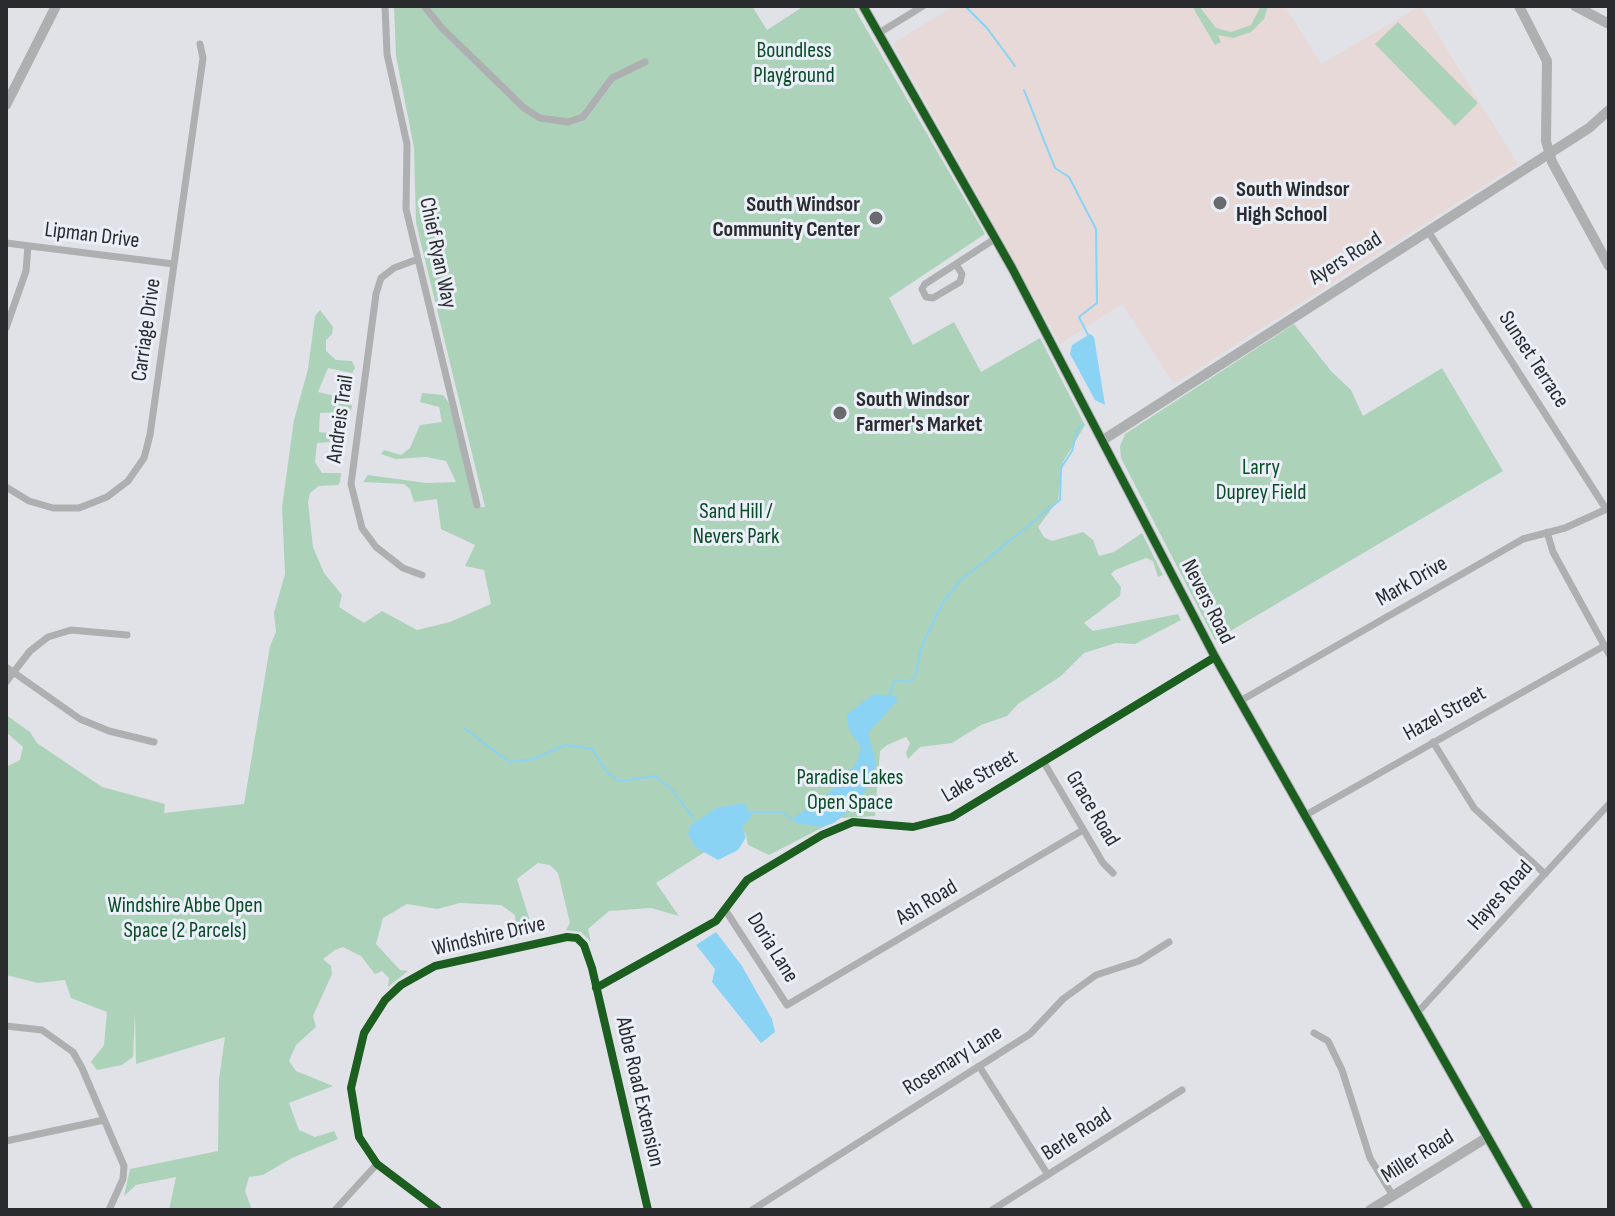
<!DOCTYPE html>
<html>
<head>
<meta charset="utf-8">
<style>
  body { margin:0 }
  #map { position:relative; width:1615px; height:1216px; overflow:hidden; background:#e1e2e7; font-family:"Sofia Sans Condensed",sans-serif }
  canvas { display:block }
  .frame { position:absolute; inset:0; border:8px solid #292b2e; pointer-events:none }
</style>
</head>
<body>
<div id="map">
<canvas width="1615" height="1216"></canvas>
<div class="frame"></div>
</div>
<script>
const c = document.querySelector('canvas').getContext('2d');
c.lineJoin = 'round';
function fill(path, color) {
  c.fillStyle = color;
  c.fill(path, 'evenodd');
}
function poly(rows) {
  const path = new Path2D();
  for (const r of rows) {
    path.moveTo(r[0], r[1]);
    for (let i = 2; i < r.length; i += 2) path.lineTo(r[i], r[i + 1]);
  }
  return path;
}
function trace(path, color, width, dash) {
  c.strokeStyle = color;
  c.lineWidth = width;
  c.lineCap = dash ? 'butt' : 'round';
  c.setLineDash(dash || []);
  c.stroke(path);
}
function drawText(font, color, halo, rows, align = 'center') {
  c.font = font + ' "Sofia Sans Condensed",sans-serif';
  c.lineWidth = 6;
  c.setLineDash([]);
  c.textBaseline = 'middle';
  c.strokeStyle = halo;
  c.fillStyle = color;
  for (const [text, x, y, turn = 0] of rows) {
    c.save();
    c.translate(x, y);
    c.rotate((+turn || 0) * Math.PI / 180);
    c.textAlign = isNaN(turn) ? turn : align;
    if (halo) c.strokeText(text, 0, 0);
    c.fillText(text, 0, 0);
    c.restore();
  }
}
fill(poly([
  [954,6,1285,6,1321,64,1420,6,1518,164,1174,384,1122,304,1060,344,893,43]
]), '#e6d9d8');
fill(poly([
  [394,6,752,6,767,30,804,6,853,6,985,234,889,298,913,345,954,322,981,372,1040,338,1085,425,1063,462,1058,500,1038,527,1044,537,1052,541,1083,532,1093,540,1099,556,1114,552,1142,533,1163,575,1158,577,1153,561,1146,558,1115,570,1111,574,1121,587,1120,596,1084,623,1093,631,1178,614,1181,620,1135,644,1116,643,1084,653,1061,676,1018,704,1007,716,981,725,952,743,920,747,908,759,906,753,910,743,906,737,887,745,880,751,875,816,841,818,769,855,748,845,746,834,741,829,656,883,679,916,651,908,609,911,588,929,591,942,581,932,566,930,570,923,558,873,550,865,538,863,517,879,533,931,530,936,516,939,515,915,501,905,460,903,437,909,407,904,383,918,376,944,400,970,408,971,388,987,389,978,382,971,375,974,361,956,343,947,335,950,323,959,331,966,332,974,313,1016,316,1027,296,1045,289,1061,296,1071,333,1086,289,1103,299,1130,315,1137,334,1131,338,1139,292,1158,263,1175,249,1177,245,1191,252,1210,169,1210,176,1177,136,1185,124,1196,130,1169,218,1151,219,1079,225,1037,136,1064,135,1013,133,1057,122,1065,97,1070,91,1062,104,1045,107,1012,71,998,65,980,38,983,6,975,6,767,20,760,23,747,6,732,6,715,30,732,37,743,102,787,165,804,164,813,244,804,270,646,276,632,274,613,285,574,282,507,294,420,308,369,315,316,320,310,333,327,332,334,326,340,326,351,336,360,352,361,355,368,352,373,328,368,318,392,349,399,352,407,348,419,341,419,339,412,320,413,319,432,338,434,343,441,317,443,315,462,322,473,341,473,340,482,338,485,319,486,310,493,308,502,313,547,324,573,342,595,339,607,364,623,382,611,417,630,450,622,491,604,484,570,465,566,475,545,441,529,437,499,414,502,410,489,404,484,363,482,368,475,426,483,456,482,446,461,426,457,395,459,381,454,384,450,401,455,410,448,420,425,442,422,439,407,420,402,422,393,443,395,449,403,469,481,479,507,485,507,416,223,414,148,396,56],
  [1192,6,1199,6,1216,28,1231,32,1251,25,1261,6,1268,6,1264,19,1251,32,1233,38,1218,35,1221,42,1215,45],
  [1398,22,1478,103,1455,126,1375,44],
  [1294,324,1331,371,1351,390,1363,416,1442,368,1503,471,1215,640,1121,458,1120,446,1125,434]
]), '#add2ba');
fill(poly([
  [1090,334,1094,337,1105,405,1095,400,1070,354,1072,345],
  [874,694,896,696,898,700,868,733,876,763,869,785,857,803,834,823,822,827,796,823,794,818,835,788,856,764,861,747,849,730,847,714],
  [744,803,752,816,742,827,746,837,738,850,718,860,695,847,688,834,691,825,716,808],
  [716,932,742,966,772,1019,775,1032,761,1043,712,982,715,969,696,945]
]), '#8ad3f4');
trace(poly([
  [965,6,987,28,1015,66],
  [1024,90,1055,168,1069,177,1096,229,1097,303,1079,317,1088,335],
  [889,695,895,680,908,682,915,677,922,645,943,602,960,581,1060,500,1061,468,1072,451,1077,430,1083,424],
  [464,728,509,762,534,759,565,745,592,749,607,772,619,781,655,776,671,789,695,820],
  [750,812,781,812,794,820]
]), '#8ad3f4', 2);
trace(poly([
  [385,6,387,54,407,144,406,209,477,505],
  [424,6,442,28,524,108,540,118,568,122,583,117,612,78,645,62],
  [879,33,923,6],
  [1428,231,1606,509],
  [6,243,174,264],
  [418,259,394,268,381,278,376,294,351,484,362,528,376,547,403,568,422,575],
  [956,264,962,274,960,282,933,298,926,297,922,289,925,284,956,264,990,242,996,238],
  [6,328,26,271,28,246],
  [6,487,29,501,53,508,79,508,107,497,128,481,144,458,150,435,203,58,200,44],
  [1547,532,1553,552,1609,654],
  [6,667,80,719,109,731,154,742],
  [6,682,30,651,48,637,71,630,127,635],
  [1240,701,1523,539,1565,528,1609,508],
  [1433,742,1474,808,1545,874],
  [1043,761,1103,863,1113,873],
  [1304,816,1604,646],
  [726,911,787,1005,1083,830],
  [596,988,716,921,747,880,822,835,853,822,913,827,952,817,1215,657],
  [1418,1012,1609,804],
  [6,1026,42,1030,73,1052,82,1068,124,1166,123,1179,109,1210],
  [1314,1033,1328,1041,1342,1070,1370,1158,1393,1196],
  [979,1066,1048,1175],
  [6,1141,104,1120],
  [335,1210,377,1164],
  [438,1210,377,1164,359,1137,351,1088,364,1033,385,1000,401,985,435,966,567,937,577,938,584,945,592,968,648,1210],
  [752,1210,1030,1034,1063,999,1096,975,1139,961,1169,942],
  [992,1210,1182,1090]
]), '#aeafb1', 7);
trace(poly([
  [863,6,1012,268,1215,657,1529,1210],
  [1519,6,1547,61,1546,141,1552,162,1609,266],
  [1575,6,1609,24],
  [6,105,56,6],
  [1103,440,1589,128,1609,110],
  [1370,1210,1486,1138]
]), '#aeafb1', 10);
trace(poly([
  [863,6,1012,268,1215,657,1529,1210],
  [596,988,716,921,747,880,822,835,853,822,913,827,952,817,1215,657],
  [438,1210,377,1164,359,1137,351,1088,364,1033,385,1000,401,985,435,966,567,937,577,938,584,945,592,968,648,1210]
]), '#1b5e20', 8);
for (const [x, y, r, color] of [
  [1220,203,8,"#696b6f"],
  [876,218,8,"#696b6f"],
  [840,413,8,"#696b6f"]
]) {
  const dot = new Path2D();
  dot.arc(x, y, r, 0, 2 * Math.PI);
  c.fillStyle = color;
  c.fill(dot);
  trace(dot, '#ebeff7', 3);
}
drawText('22px', '#0a4b27', '#ebeff7', [
  ["Boundless",794,51],
  ["Playground",794,76],
  ["Larry",1261,468],
  ["Duprey Field",1261,493],
  ["Sand Hill /",736,512],
  ["Nevers Park",736,537],
  ["Paradise Lakes",850,778],
  ["Open Space",850,803],
  ["Windshire Abbe Open",185,906],
  ["Space (2 Parcels)",185,931]
]);
drawText('bold 22px', '#292b2e', '#ebeff7', [
  ["South Windsor",1236,190],
  ["High School",1236,215],
  ["South Windsor",860,205,"right"],
  ["Community Center",860,230,"right"],
  ["South Windsor",856,400],
  ["Farmer's Market",856,425]
], 'left');
drawText('22px', '#292b2e', '#ebeff7', [
  ["Lipman Drive",92,236,7],
  ["Chief Ryan Way",437,253,78],
  ["Ayers Road",1346,259,-32],
  ["Carriage Drive",147,330,-82],
  ["Sunset Terrace",1533,360,57],
  ["Andreis Trail",341,419,-82],
  ["Mark Drive",1412,582,-30],
  ["Nevers Road",1207,602,63],
  ["Hazel Street",1445,714,-29],
  ["Lake Street",980,777,-30],
  ["Grace Road",1092,809,59],
  ["Hayes Road",1501,896,-48],
  ["Ash Road",927,903,-31],
  ["Windshire Drive",489,937,-13],
  ["Doria Lane",772,948,58],
  ["Rosemary Lane",953,1061,-32],
  ["Abbe Road Extension",639,1092,77],
  ["Berle Road",1077,1135,-33],
  ["Miller Road",1418,1157,-32]
]);
</script>
</body>
</html>
